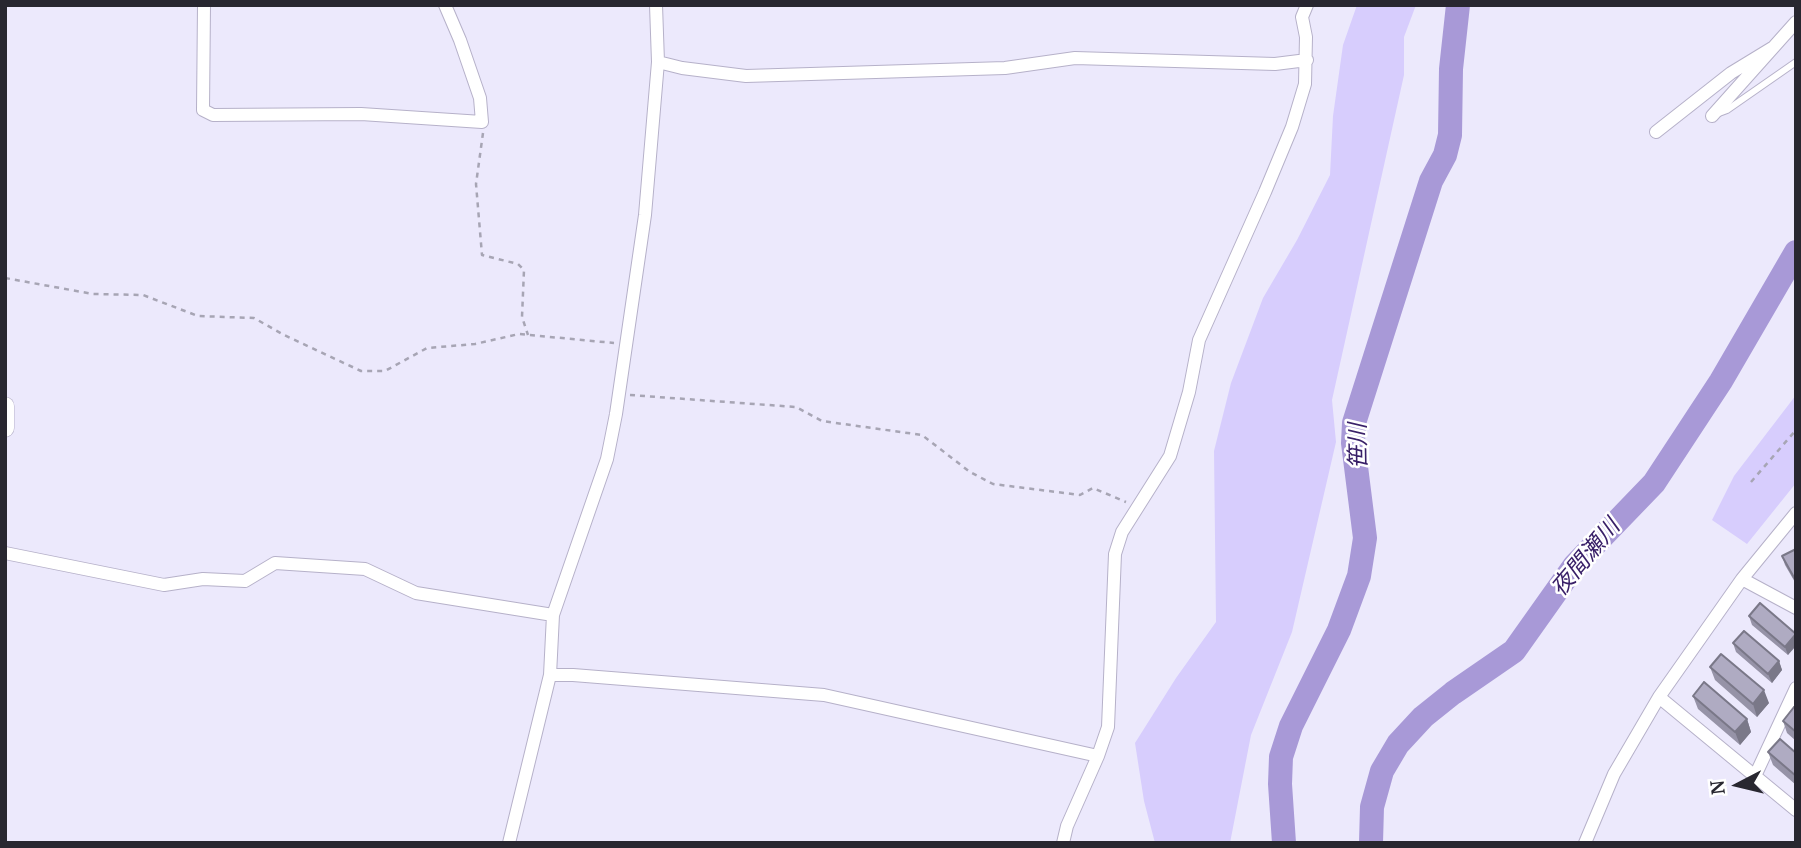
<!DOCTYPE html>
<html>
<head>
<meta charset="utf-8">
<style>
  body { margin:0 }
  #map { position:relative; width:1801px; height:848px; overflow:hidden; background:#ece9fc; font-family:"PT Serif",serif }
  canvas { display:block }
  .frame { position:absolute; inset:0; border:7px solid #282730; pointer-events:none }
  .north { position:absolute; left:1703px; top:750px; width:70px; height:70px; -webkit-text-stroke:5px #fff; paint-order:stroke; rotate:263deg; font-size:19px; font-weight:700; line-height:28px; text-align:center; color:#282730 }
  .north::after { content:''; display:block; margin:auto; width:24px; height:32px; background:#282730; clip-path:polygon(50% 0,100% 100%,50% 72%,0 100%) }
</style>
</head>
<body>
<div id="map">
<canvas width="1801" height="848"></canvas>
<div class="frame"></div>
<div class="north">N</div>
</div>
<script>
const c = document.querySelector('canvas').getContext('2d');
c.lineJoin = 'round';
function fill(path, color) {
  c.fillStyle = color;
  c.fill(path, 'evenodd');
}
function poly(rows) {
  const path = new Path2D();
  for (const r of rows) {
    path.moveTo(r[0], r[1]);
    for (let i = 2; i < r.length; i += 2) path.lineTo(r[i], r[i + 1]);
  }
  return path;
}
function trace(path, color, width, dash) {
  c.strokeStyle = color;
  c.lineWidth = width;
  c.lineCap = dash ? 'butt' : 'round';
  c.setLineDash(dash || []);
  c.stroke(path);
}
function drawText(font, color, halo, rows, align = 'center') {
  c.font = font + ' "PT Serif","Noto Sans JP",serif';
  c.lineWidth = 5;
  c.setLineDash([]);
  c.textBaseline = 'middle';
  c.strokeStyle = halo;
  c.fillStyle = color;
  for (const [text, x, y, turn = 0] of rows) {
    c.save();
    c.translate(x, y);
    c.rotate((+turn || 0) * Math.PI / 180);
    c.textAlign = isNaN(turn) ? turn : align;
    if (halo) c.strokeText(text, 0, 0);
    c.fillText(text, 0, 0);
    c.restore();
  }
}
fill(poly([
  [1357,5,1416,5,1404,37,1404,75,1332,400,1336,442,1292,632,1251,735,1230,843,1155,843,1144,801,1135,743,1176,678,1216,622,1214,451,1231,383,1263,298,1297,240,1330,175,1333,116,1343,45],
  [1796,395,1796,483,1747,544,1712,520,1734,476]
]), '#d7cdfd');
trace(poly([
  [1284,843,1280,784,1281,757,1291,726,1339,630,1359,576,1365,538,1353,443,1354,423,1431,181,1445,155,1450,135,1451,69,1458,5],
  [1371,843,1372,807,1382,771,1398,744,1423,717,1453,693,1514,651,1575,565,1654,483,1721,381,1796,252]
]), '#a899d7', 24);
const service = poly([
  [1719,113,1727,110,1796,62]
]);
const minor = poly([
  [204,5,203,110,213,115,361,114,482,122,480,98,460,40,445,5],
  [658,62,682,68,746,76,1005,68,1075,58,1275,64,1307,60],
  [1712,116,1796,22],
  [1656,132,1731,73,1772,48],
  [5,553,164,585,203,579,245,581,275,563,365,569,416,593,553,615],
  [1742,579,1796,608],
  [550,675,573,675,824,695,1098,756],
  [1659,697,1796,810],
  [1755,776,1796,688],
  [509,843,550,675,553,615,607,459,616,414,645,215,658,62,656,5],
  [1063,843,1067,826,1098,756,1108,727,1115,554,1122,532,1170,456,1189,392,1199,340,1265,192,1292,127,1305,84,1306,37,1302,17,1307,5],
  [1585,843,1614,774,1659,697,1742,579,1796,513]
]);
const secondary = poly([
  [5,406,5,428]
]);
trace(service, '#b6b1c9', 8);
trace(minor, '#b6b1c9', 14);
trace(secondary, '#b6b1c9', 19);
trace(poly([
  [483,133,476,184,482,255,518,264,524,270,522,317,528,335],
  [5,278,93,294,143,295,198,316,254,318,284,335,361,371,385,371,427,348,475,344,519,334,614,343],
  [630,395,796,407,822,421,922,435,970,472,993,484,1080,495,1093,488,1126,502],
  [1751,482,1796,430]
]), '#a7a5b4', 2.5, [5, 5]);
trace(service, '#fff', 6);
trace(minor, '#fff', 12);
trace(secondary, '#fff', 18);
fill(poly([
  [1796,549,1796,584,1785,565,1782,556],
  [1749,616,1796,634,1788,655,1752,625],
  [1733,643,1779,661,1782,670,1772,683,1736,652],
  [1710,667,1769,703,1757,717,1715,680],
  [1693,696,1747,719,1751,732,1740,745,1698,709],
  [1796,709,1796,741,1787,733,1783,721],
  [1768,752,1796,753,1796,785,1773,765]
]), '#9693a7');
fill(poly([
  [1796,634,1796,646,1788,655,1785,647],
  [1779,661,1782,670,1772,683,1768,674],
  [1764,690,1769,703,1757,717,1753,704],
  [1747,719,1751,732,1740,745,1735,732]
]), '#7a7888');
const building = poly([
  [1796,549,1796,581,1782,556,1796,549],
  [1760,603,1796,634,1785,647,1749,616,1760,603],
  [1744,631,1779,661,1768,674,1733,643,1744,631],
  [1721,654,1764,690,1753,704,1710,667,1721,654],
  [1704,682,1747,719,1735,732,1693,696,1704,682],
  [1794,707,1796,709,1796,732,1783,721,1794,707],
  [1780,739,1796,753,1796,776,1768,752,1780,739]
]);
fill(building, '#afabc2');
trace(building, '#7a7888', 2);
drawText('italic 23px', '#392068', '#fff', [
  ["笹川",1359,446,-91],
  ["夜間瀬川",1586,558,-50]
]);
</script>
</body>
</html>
